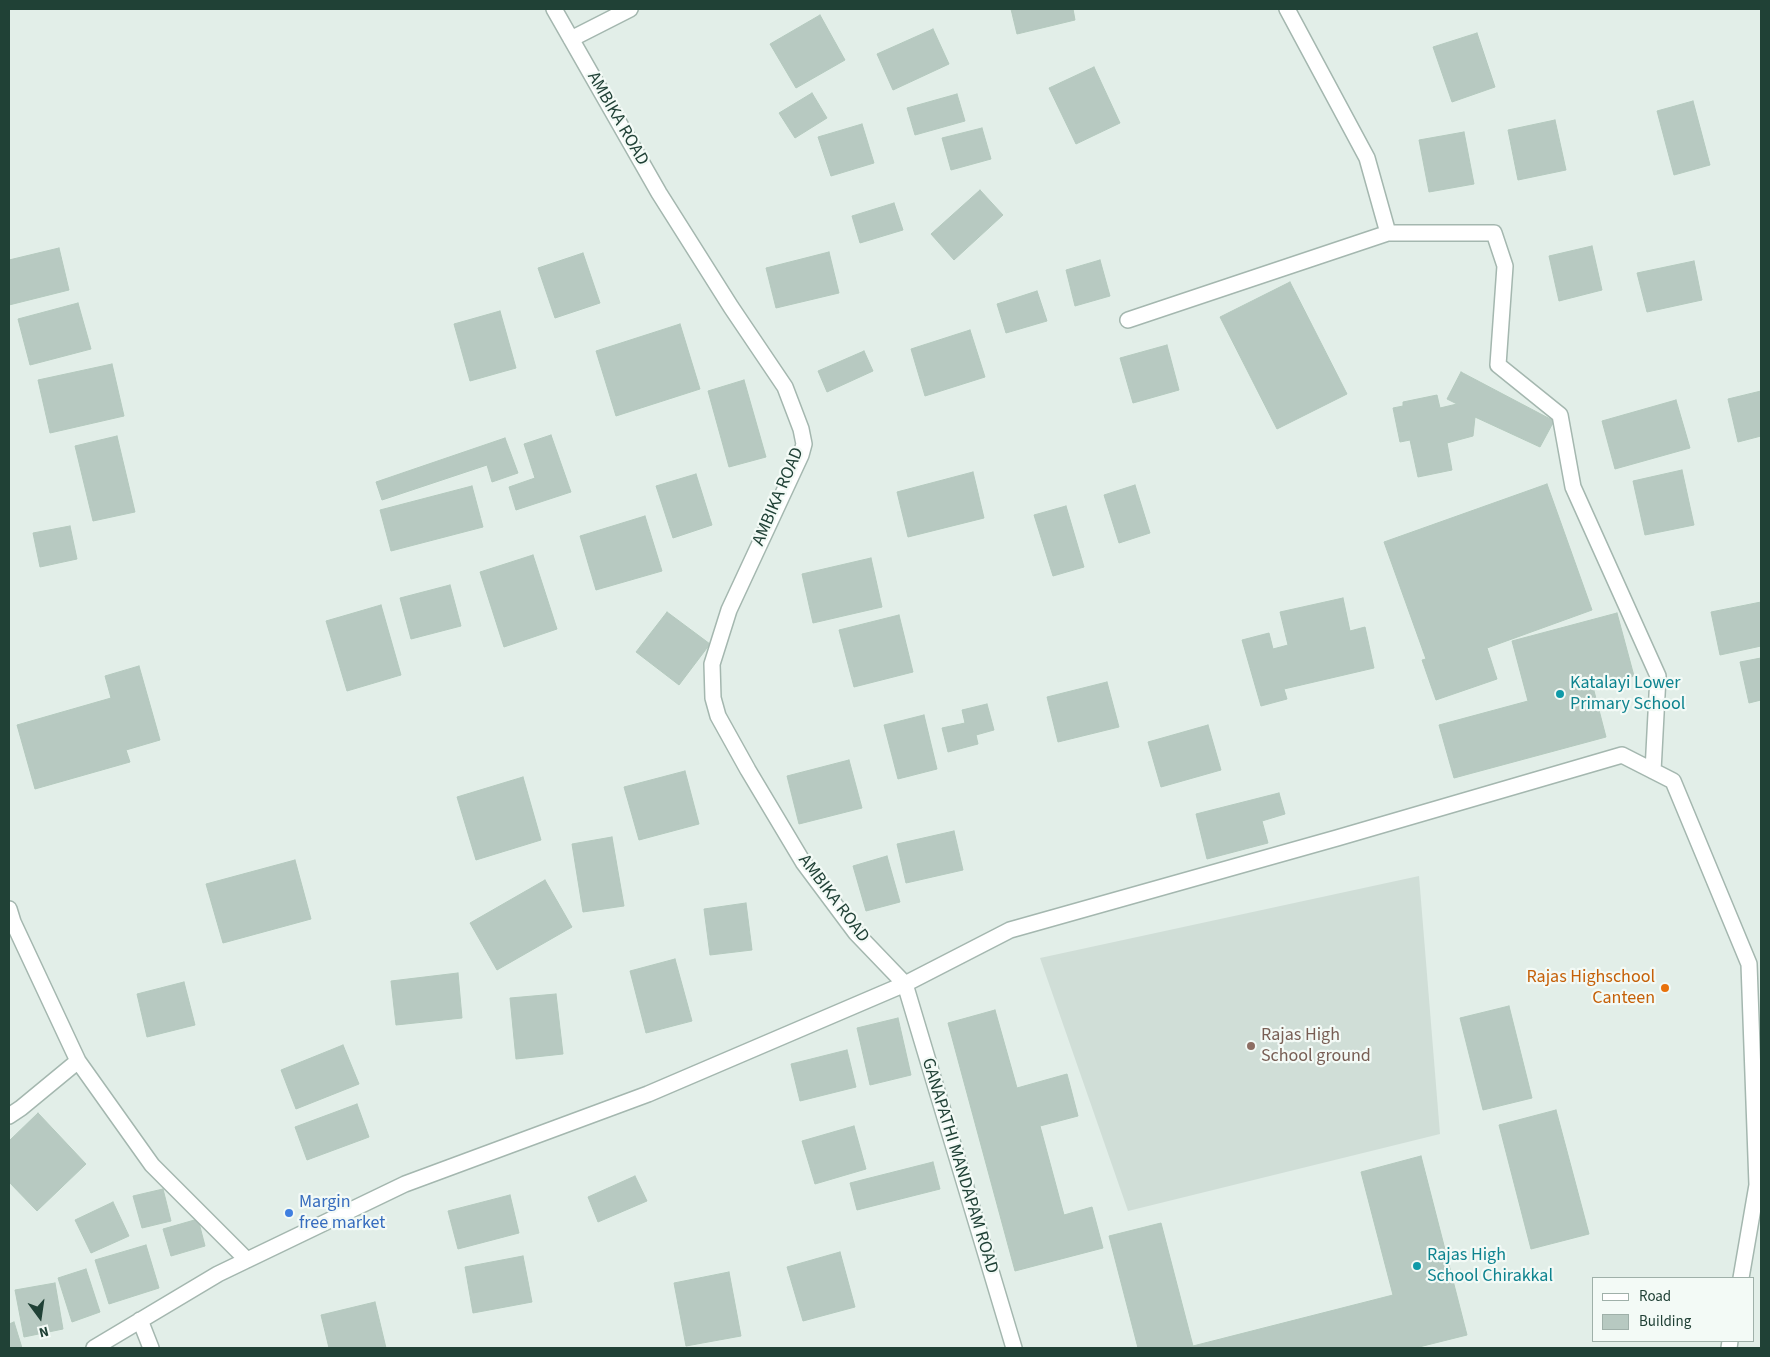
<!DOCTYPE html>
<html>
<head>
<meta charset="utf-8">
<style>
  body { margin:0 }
  #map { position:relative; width:1770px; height:1357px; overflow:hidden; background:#e2eee8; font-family:"Source Sans 3",sans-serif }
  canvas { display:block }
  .frame { position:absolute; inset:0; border:10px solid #204136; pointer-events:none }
  .legend { position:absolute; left:1592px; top:1277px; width:162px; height:65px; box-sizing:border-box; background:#f3faf6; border:1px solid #9fb0a9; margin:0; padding:6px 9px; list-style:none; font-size:15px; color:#204136 }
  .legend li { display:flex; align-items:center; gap:10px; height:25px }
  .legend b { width:25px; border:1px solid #9fb0a9 }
  .north { position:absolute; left:15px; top:1292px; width:50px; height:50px; -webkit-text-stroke:4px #f3faf6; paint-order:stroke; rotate:166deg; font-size:14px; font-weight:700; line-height:20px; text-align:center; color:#204136 }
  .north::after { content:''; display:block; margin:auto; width:18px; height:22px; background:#204136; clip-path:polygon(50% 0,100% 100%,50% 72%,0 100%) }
</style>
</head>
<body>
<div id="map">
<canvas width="1770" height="1357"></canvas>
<div class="frame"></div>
<ul class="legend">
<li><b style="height:6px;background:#fff"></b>Road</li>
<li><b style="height:14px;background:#b7c9c1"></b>Building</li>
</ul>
<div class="north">N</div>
</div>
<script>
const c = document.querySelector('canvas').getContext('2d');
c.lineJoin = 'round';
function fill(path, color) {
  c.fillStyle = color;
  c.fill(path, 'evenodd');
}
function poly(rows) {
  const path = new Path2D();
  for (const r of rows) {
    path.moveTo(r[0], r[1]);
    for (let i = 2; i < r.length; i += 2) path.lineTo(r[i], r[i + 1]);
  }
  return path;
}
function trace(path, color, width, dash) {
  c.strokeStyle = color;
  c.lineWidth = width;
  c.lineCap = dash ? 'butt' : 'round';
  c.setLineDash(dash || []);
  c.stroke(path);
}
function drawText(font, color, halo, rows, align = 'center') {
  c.font = font + ' "Source Sans 3",sans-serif';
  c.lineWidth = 4.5;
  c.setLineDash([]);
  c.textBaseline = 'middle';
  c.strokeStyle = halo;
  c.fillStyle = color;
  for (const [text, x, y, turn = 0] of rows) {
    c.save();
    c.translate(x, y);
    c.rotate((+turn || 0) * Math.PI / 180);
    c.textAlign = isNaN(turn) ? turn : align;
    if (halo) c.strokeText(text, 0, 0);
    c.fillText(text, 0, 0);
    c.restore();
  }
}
fill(poly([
  [1419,876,1440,1134,1128,1211,1040,958]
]), '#d0ded7');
const building = poly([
  [1011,9,1073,9,1075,20,1017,34,1011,9],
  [820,15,845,60,796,88,770,44,820,15],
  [933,29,949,64,893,90,877,54,933,29],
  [1477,33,1495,87,1452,102,1433,47,1477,33],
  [1094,67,1120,123,1076,144,1049,88,1094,67],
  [812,93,827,118,795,138,779,113,812,93],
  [957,94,965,121,915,135,907,108,957,94],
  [1693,101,1710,165,1674,175,1657,111,1693,101],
  [1555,120,1566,170,1518,180,1508,130,1555,120],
  [862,124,874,163,831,176,818,137,862,124],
  [982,128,991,159,951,170,942,138,982,128],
  [1464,132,1474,184,1429,192,1419,140,1464,132],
  [980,190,1003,215,954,260,931,234,980,190],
  [894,203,903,230,860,243,852,216,894,203],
  [1592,246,1602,290,1559,301,1549,256,1592,246],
  [59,248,69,290,9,305,9,260,59,248],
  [829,252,839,293,776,308,766,268,829,252],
  [583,253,600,303,555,318,538,268,583,253],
  [1100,260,1110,296,1075,306,1066,270,1100,260],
  [1694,261,1702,300,1647,312,1637,273,1694,261],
  [1290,282,1347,394,1277,429,1220,317,1290,282],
  [1037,291,1047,321,1006,333,997,304,1037,291],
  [78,303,91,349,30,365,18,319,78,303],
  [500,311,516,368,470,381,454,324,500,311],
  [680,324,700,389,616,416,596,351,680,324],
  [970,330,985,377,925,396,911,349,970,330],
  [1167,345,1179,390,1133,403,1120,358,1167,345],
  [864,351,873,371,827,392,818,371,864,351],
  [112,364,124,416,50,433,38,380,112,364],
  [1461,372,1554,421,1540,447,1475,417,1473,436,1447,443,1452,470,1418,477,1410,440,1400,442,1393,408,1403,406,1403,402,1437,395,1440,408,1457,404,1447,399,1461,372],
  [744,380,766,457,729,467,708,391,744,380],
  [1761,391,1761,436,1738,442,1728,399,1761,391],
  [1676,400,1690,448,1615,469,1602,421,1676,400],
  [551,435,571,492,516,510,509,487,535,478,524,444,551,435],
  [117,436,135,512,93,521,75,446,117,436],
  [505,438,518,473,492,482,487,465,382,500,376,482,505,438],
  [1682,470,1694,525,1645,535,1633,481,1682,470],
  [973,472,984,518,908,537,897,492,973,472],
  [696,474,712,525,673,538,656,486,696,474],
  [1547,484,1592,610,1487,648,1497,679,1436,700,1422,660,1426,659,1384,542,1547,484],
  [1135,485,1150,533,1119,543,1104,495,1135,485],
  [472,486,483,527,391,551,380,510,472,486],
  [1066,506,1084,567,1053,576,1034,515,1066,506],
  [645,516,662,571,596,590,580,536,645,516],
  [70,526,77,559,40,567,33,533,70,526],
  [533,555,557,629,504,647,480,572,533,555],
  [871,558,882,607,813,623,802,574,871,558],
  [450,585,461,626,411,639,400,598,450,585],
  [1343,598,1350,631,1365,627,1374,668,1284,689,1287,699,1261,706,1242,640,1269,633,1273,649,1288,645,1280,612,1343,598],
  [1761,602,1761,646,1720,655,1711,612,1761,602],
  [381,605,401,675,347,691,326,621,381,605],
  [667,612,710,644,679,685,636,652,667,612],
  [1617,613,1634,676,1593,687,1606,737,1454,778,1439,725,1528,701,1512,641,1617,613],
  [899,615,913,672,854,687,839,630,899,615],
  [1761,658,1761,700,1749,703,1740,662,1761,658],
  [139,666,160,740,126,750,130,762,35,789,17,725,111,698,105,676,139,666],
  [1107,682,1119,727,1058,742,1047,697,1107,682],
  [987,704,994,730,976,735,978,744,948,752,942,728,965,723,962,710,987,704],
  [924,715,937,769,898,779,884,725,924,715],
  [1208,725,1221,770,1161,787,1148,742,1208,725],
  [849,760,862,808,799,824,787,776,849,760],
  [685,771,699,824,639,840,624,787,685,771],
  [523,777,541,840,476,860,457,797,523,777],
  [1279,793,1285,814,1262,821,1268,843,1207,859,1196,814,1279,793],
  [954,831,963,870,906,883,897,844,954,831],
  [612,837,624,906,583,912,572,844,612,837],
  [887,856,900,902,866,911,853,866,887,856],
  [295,860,311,919,223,943,206,884,295,860],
  [545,880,572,927,497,970,470,923,545,880],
  [746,903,752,950,710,955,704,909,746,903],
  [675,959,692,1021,646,1033,630,971,675,959],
  [458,973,462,1018,396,1025,391,981,458,973],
  [184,982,195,1025,147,1037,137,994,184,982],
  [556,994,563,1054,516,1059,510,998,556,994],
  [1509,1006,1532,1098,1483,1110,1460,1018,1509,1006],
  [995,1010,1017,1088,1067,1074,1078,1116,1040,1126,1064,1215,1092,1207,1103,1248,1015,1271,948,1023,995,1010],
  [898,1018,911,1075,870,1085,857,1028,898,1018],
  [343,1045,359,1084,296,1109,281,1070,343,1045],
  [847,1050,856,1087,800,1101,791,1064,847,1050],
  [357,1104,369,1137,307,1160,295,1127,357,1104],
  [1556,1110,1589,1234,1531,1249,1499,1125,1556,1110],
  [38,1113,86,1164,37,1211,9,1182,9,1141,38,1113],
  [854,1126,866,1169,815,1184,802,1141,854,1126],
  [1421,1156,1467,1335,1415,1348,1138,1348,1109,1236,1161,1223,1193,1346,1393,1295,1361,1172,1421,1156],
  [933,1162,940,1189,857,1210,850,1183,933,1162],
  [635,1176,647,1201,598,1222,588,1197,635,1176],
  [163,1189,171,1221,142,1228,133,1196,163,1189],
  [510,1195,519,1233,458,1249,448,1211,510,1195],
  [113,1202,129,1236,91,1253,75,1220,113,1202],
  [198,1219,205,1246,171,1256,163,1229,198,1219],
  [146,1245,159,1288,109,1304,95,1260,146,1245],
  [840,1252,855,1307,803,1321,787,1267,840,1252],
  [523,1256,532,1302,473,1313,465,1267,523,1256],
  [86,1269,100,1312,72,1322,58,1278,86,1269],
  [729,1272,741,1336,686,1346,674,1283,729,1272],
  [55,1283,63,1329,24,1337,15,1290,55,1283],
  [375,1302,386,1348,329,1348,321,1315,375,1302],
  [14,1322,22,1348,9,1348,9,1324,14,1322]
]);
fill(building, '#b7c9c1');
trace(building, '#b4c9be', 1);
const street = poly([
  [554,9,659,193,731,307,785,387,801,429,804,444,801,455,729,610,712,664,713,698,718,716,748,770,803,862,856,933,905,984,1014,1348],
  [1287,9,1367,158,1388,233],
  [571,39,630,9],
  [1128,320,1388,233,1494,233,1505,266,1498,365,1560,415,1573,487,1658,676,1653,771],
  [9,909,13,922,78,1061,152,1165,247,1260],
  [9,1116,21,1108,78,1061],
  [140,1320,151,1348],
  [94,1348,218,1274,405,1184,648,1094,905,984,1010,930,1337,838,1622,755,1673,781,1749,964,1757,1185,1741,1278],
  [1729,1348,1730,1341]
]);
trace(street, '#a4b7af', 18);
trace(street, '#fff', 15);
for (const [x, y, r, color] of [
  [1560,694,5,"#0f9aa8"],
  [1665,988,5,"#e8710a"],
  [1251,1046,5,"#8d6e63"],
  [289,1213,5,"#3f7fe0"],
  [1417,1266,5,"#0f9aa8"]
]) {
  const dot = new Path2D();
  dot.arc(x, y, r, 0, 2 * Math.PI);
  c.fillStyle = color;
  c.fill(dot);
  trace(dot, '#f3faf6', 2);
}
drawText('18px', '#204136', '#f3faf6', [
  ["AMBIKA ROAD",617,119,60],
  ["AMBIKA ROAD",779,497,-67],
  ["AMBIKA ROAD",833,899,53],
  ["GANAPATHI MANDAPAM ROAD",959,1166,73]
]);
drawText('18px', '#0d838f', '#f3faf6', [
  ["Katalayi Lower",1570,684],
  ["Primary School",1570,705],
  ["Rajas High",1427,1256],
  ["School Chirakkal",1427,1277]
], 'left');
drawText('18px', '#c56008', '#f3faf6', [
  ["Rajas Highschool",1655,978],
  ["Canteen",1655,999]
], 'right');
drawText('18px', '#785e54', '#f3faf6', [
  ["Rajas High",1261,1036],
  ["School ground",1261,1057]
], 'left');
drawText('18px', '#366cbe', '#f3faf6', [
  ["Margin",299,1203],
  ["free market",299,1224]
], 'left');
</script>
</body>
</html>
